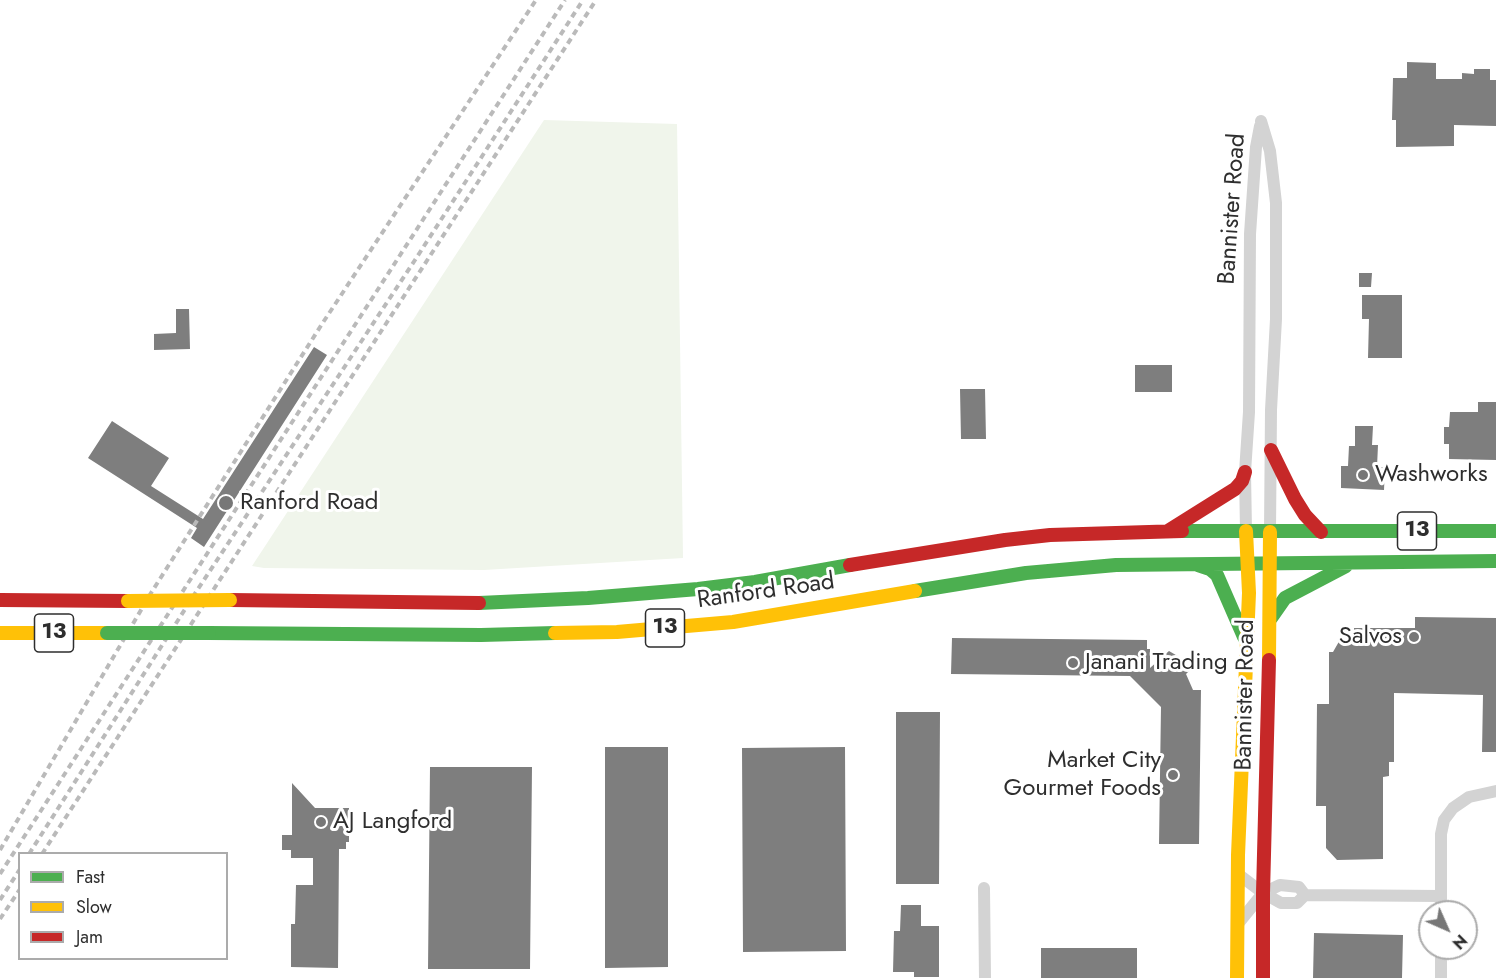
<!DOCTYPE html>
<html>
<head>
<meta charset="utf-8">
<style>
  body { margin:0 }
  #map { position:relative; width:1496px; height:978px; overflow:hidden; background:#fff; font-family:Jost,sans-serif }
  canvas { display:block }
  .legend { position:absolute; left:18px; top:852px; width:210px; height:108px; box-sizing:border-box; background:#fff; border:2px solid #ababab; margin:0; padding:8px 10px; list-style:none; font-size:18px; color:#2e2e2e }
  .legend li { display:flex; align-items:center; gap:12px; height:30px }
  .legend b { width:30px; border:2px solid #ababab }
  .north { position:absolute; left:1418px; top:900px; width:60px; height:60px; box-sizing:border-box; background:#fff; border:2px solid #ababab; border-radius:50%; rotate:135deg; font-size:16px; font-weight:700; line-height:24px; text-align:center; color:#2e2e2e }
  .north::after { content:''; display:block; margin:auto; width:21px; height:27px; background:#777; clip-path:polygon(50% 0,100% 100%,50% 72%,0 100%) }
</style>
</head>
<body>
<div id="map">
<canvas width="1496" height="978"></canvas>
<ul class="legend">
<li><b style="height:8px;background:#4caf50"></b>Fast</li>
<li><b style="height:8px;background:#ffc107"></b>Slow</li>
<li><b style="height:8px;background:#c62828"></b>Jam</li>
</ul>
<div class="north">N</div>
</div>
<script>
const c = document.querySelector('canvas').getContext('2d');
c.lineJoin = 'round';
function fill(path, color) {
  c.fillStyle = color;
  c.fill(path, 'evenodd');
}
function poly(rows) {
  const path = new Path2D();
  for (const r of rows) {
    path.moveTo(r[0], r[1]);
    for (let i = 2; i < r.length; i += 2) path.lineTo(r[i], r[i + 1]);
  }
  return path;
}
function trace(path, color, width, dash) {
  c.strokeStyle = color;
  c.lineWidth = width;
  c.lineCap = dash ? 'butt' : 'round';
  c.setLineDash(dash || []);
  c.stroke(path);
}
function drawText(font, color, halo, rows, align = 'center') {
  c.font = font + ' Jost,sans-serif';
  c.lineWidth = 6;
  c.setLineDash([]);
  c.textBaseline = 'middle';
  c.strokeStyle = halo;
  c.fillStyle = color;
  for (const [text, x, y, turn = 0] of rows) {
    c.save();
    c.translate(x, y);
    c.rotate((+turn || 0) * Math.PI / 180);
    c.textAlign = isNaN(turn) ? turn : align;
    if (halo) c.strokeText(text, 0, 0);
    c.fillText(text, 0, 0);
    c.restore();
  }
}
fill(poly([
  [544,120,677,124,683,558,484,570,264,568,252,566]
]), '#f0f5eb');
fill(poly([
  [1407,62,1436,63,1436,79,1462,79,1462,73,1474,74,1474,69,1490,69,1490,80,1496,80,1496,126,1454,125,1454,146,1396,147,1396,120,1392,120,1393,78,1407,78],
  [1359,273,1372,273,1371,287,1359,287],
  [1362,295,1402,295,1402,358,1368,358,1369,319,1362,319],
  [176,309,189,309,190,349,154,350,154,334,176,333],
  [314,347,327,355,204,547,191,538,197,528,88,458,112,421,169,458,151,486,203,519],
  [1135,365,1172,365,1172,392,1135,392],
  [960,389,985,389,986,439,961,439],
  [1478,402,1496,402,1496,460,1449,459,1449,444,1444,444,1444,427,1449,427,1450,412,1478,412],
  [1355,426,1373,426,1372,445,1378,445,1377,467,1385,467,1384,490,1341,488,1341,466,1348,466,1349,446,1355,446],
  [1415,617,1496,618,1496,752,1482,752,1483,695,1394,693,1394,762,1389,762,1389,776,1383,777,1383,859,1337,860,1326,848,1326,806,1316,806,1317,704,1329,704,1329,652,1333,652,1341,638,1354,631,1354,628,1415,628],
  [952,638,1147,640,1147,649,1150,649,1150,668,1169,651,1181,658,1189,671,1186,674,1193,690,1201,690,1199,844,1159,844,1161,707,1130,676,951,674],
  [896,712,940,712,939,884,896,884],
  [605,747,668,747,668,967,605,968],
  [845,747,846,951,743,952,742,748],
  [430,767,532,767,530,969,428,969],
  [292,783,315,808,349,808,349,842,346,842,346,849,339,849,338,968,291,967,291,924,295,924,296,885,313,885,313,858,291,858,291,850,282,850,282,835,292,835],
  [901,905,921,905,921,926,939,926,939,977,914,977,914,972,893,972,894,931,900,931],
  [1314,933,1403,935,1402,978,1313,978],
  [1041,948,1137,948,1137,978,1041,978]
]), '#7e7e7e');
trace(poly([
  [1261,121,1270,151,1276,203,1276,319,1271,410,1270,532],
  [1246,531,1245,472,1249,412,1250,234,1256,147,1260,126],
  [1238,874,1263,893,1281,903,1297,903,1305,895,1441,896],
  [984,888,985,978],
  [1441,912,1441,834,1444,820,1453,808,1469,797,1496,791],
  [1237,925,1263,893,1280,885,1299,887,1305,895],
  [1441,978,1441,948]
]), '#d3d3d3', 12);
trace(poly([
  [1182,531,1496,531],
  [1198,565,1210,569,1217,575,1244,637],
  [915,591,1026,573,1116,565,1496,561],
  [479,603,588,598,698,589,755,582,850,565],
  [1271,618,1285,598,1346,566],
  [209,633,481,635,555,633]
]), '#4caf50', 14);
trace(poly([
  [0,633,107,633],
  [555,633,617,632,733,622,915,591],
  [1269,660,1270,532],
  [1237,978,1238,855,1249,593,1246,531]
]), '#ffc107', 14);
trace(poly([
  [1271,450,1295,499,1305,515,1321,532],
  [1168,531,1235,489,1242,481,1245,472],
  [850,565,1005,540,1050,535,1182,531],
  [0,600,128,601],
  [230,600,479,603],
  [1263,978,1263,893,1269,660]
]), '#c62828', 14);
trace(poly([
  [0,850,151,593,322,324,536,0],
  [29,854,196,592,415,260,583,0],
  [42,854,596,0],
  [0,874,565,0],
  [0,900,20,869],
  [0,919,20,889]
]), '#bababa', 4, [6, 4.5]);
trace(poly([
  [107,633,209,633]
]), '#4caf50', 14);
trace(poly([
  [128,601,230,600]
]), '#ffc107', 14);
for (const [x, y, r, color] of [
  [1363,475,6,"#777"],
  [226,503,8,"#777"],
  [1414,637,6,"#777"],
  [1073,663,6,"#777"],
  [1173,775,6,"#777"],
  [321,822,6,"#777"]
]) {
  const dot = new Path2D();
  dot.arc(x, y, r, 0, 2 * Math.PI);
  c.fillStyle = color;
  c.fill(dot);
  trace(dot, '#fff', 2);
}
for (const [x, y, w] of [
  [1417,531,39],
  [665,628,39],
  [54,633,39]
]) {
  const box = new Path2D();
  box.roundRect(x - w / 2, y - 19, w, 38, 4.5);
  c.fillStyle = '#fff';
  c.fill(box);
  trace(box, '#2e2e2e', 1.5);
}
drawText('bold 22px', '#2e2e2e', null, [
  ["13",1417,531],
  ["13",665,628],
  ["13",54,633]
]);
drawText('24px', '#2e2e2e', '#fff', [
  ["Bannister Road",1233,209,-86],
  ["Ranford Road",766,592,-8],
  ["Bannister Road",1246,695,-89]
]);
drawText('24px', '#2e2e2e', '#fff', [
  ["Washworks",1375,475],
  ["Ranford Road",240,503],
  ["Salvos",1402,637,"right"],
  ["Janani Trading",1085,663],
  ["Market City",1161,761,"right"],
  ["Gourmet Foods",1161,789,"right"],
  ["AJ Langford",333,822]
], 'left');
</script>
</body>
</html>
